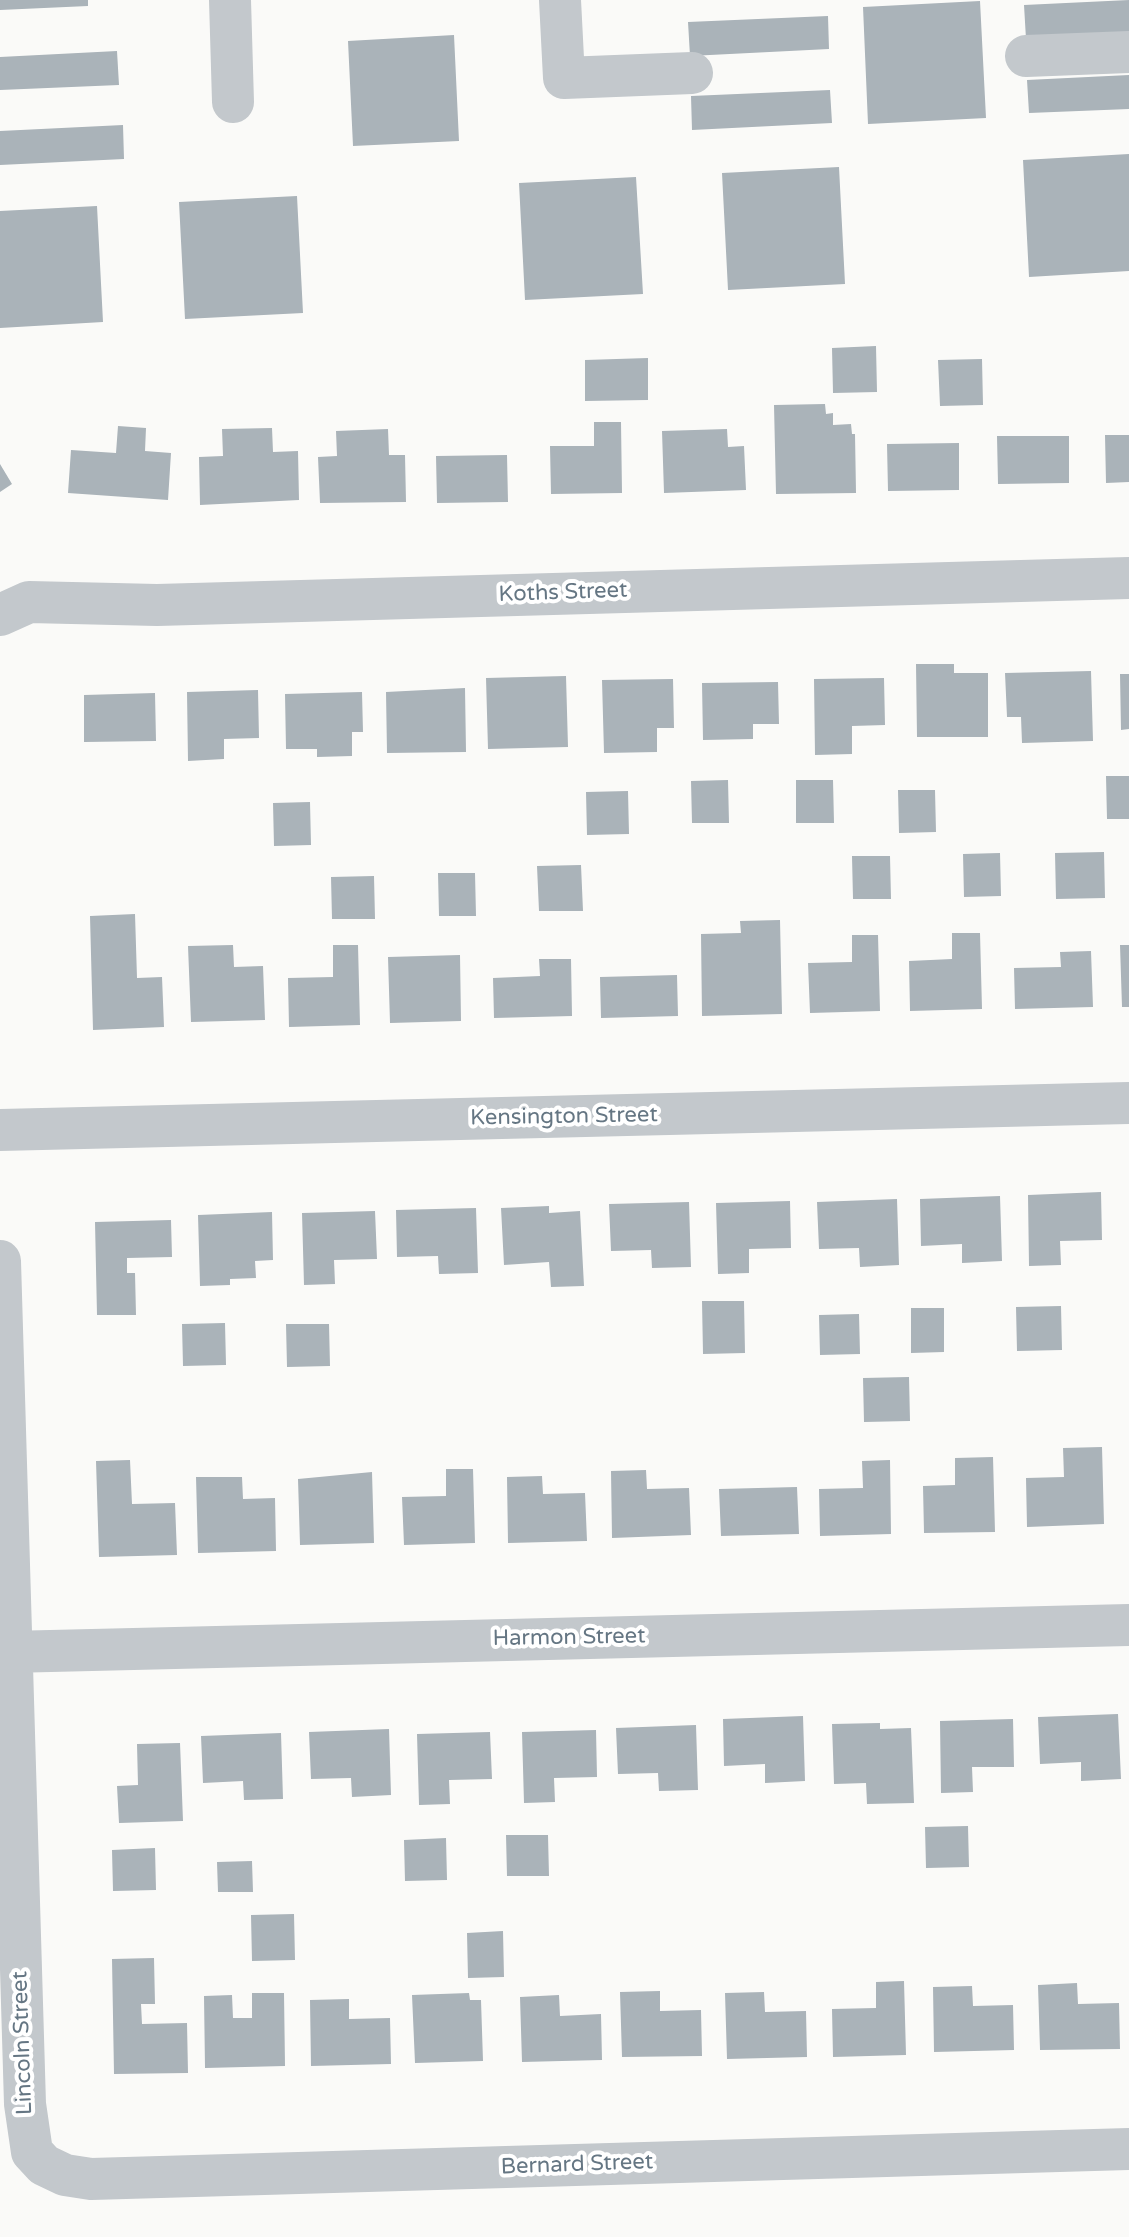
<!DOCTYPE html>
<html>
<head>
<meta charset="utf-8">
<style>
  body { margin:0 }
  canvas { display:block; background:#fafaf8 }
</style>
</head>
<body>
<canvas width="1129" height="2237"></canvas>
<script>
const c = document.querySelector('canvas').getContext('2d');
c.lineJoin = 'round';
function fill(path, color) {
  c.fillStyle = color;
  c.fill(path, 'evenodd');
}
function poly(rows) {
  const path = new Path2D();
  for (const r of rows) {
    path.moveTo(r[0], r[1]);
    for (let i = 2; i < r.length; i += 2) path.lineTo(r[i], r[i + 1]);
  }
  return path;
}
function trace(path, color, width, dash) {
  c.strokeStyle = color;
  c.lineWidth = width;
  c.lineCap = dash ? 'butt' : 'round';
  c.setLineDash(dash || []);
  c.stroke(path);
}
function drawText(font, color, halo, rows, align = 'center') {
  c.font = font + ' "Varela Round",sans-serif';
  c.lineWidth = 8;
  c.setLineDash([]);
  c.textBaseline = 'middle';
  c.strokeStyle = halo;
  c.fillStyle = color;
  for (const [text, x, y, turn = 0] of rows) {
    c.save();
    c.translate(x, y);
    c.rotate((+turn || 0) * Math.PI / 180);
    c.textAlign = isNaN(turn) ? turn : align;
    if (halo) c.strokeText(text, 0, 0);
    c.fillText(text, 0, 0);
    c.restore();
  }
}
fill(poly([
  [0,0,88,0,88,6,0,10],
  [1129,0,1129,34,1026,39,1024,5],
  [980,1,986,118,868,124,863,7],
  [828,16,829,49,690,56,688,22],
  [454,35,459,141,353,146,348,41],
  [117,51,119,85,0,90,0,57],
  [1129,75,1129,109,1029,113,1027,80],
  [830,90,832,123,692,130,691,96],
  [123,125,124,159,0,165,0,131],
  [1129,154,1129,271,1029,277,1023,160],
  [839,167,845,284,728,290,722,173],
  [636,177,643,294,525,300,519,183],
  [297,196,303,313,185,319,179,202],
  [97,206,103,322,0,328,0,211],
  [876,346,877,392,833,393,832,348],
  [648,358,648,400,585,401,585,360],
  [982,359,983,405,940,406,938,360],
  [825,404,826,414,833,413,833,425,851,424,852,434,855,434,856,493,776,494,774,405],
  [594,422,621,422,622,493,551,494,550,446,594,446],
  [118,426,146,428,145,451,171,453,168,500,68,493,71,450,116,453],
  [272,428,273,452,298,451,299,500,200,505,199,457,223,456,222,429],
  [388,429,389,455,405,455,406,502,320,503,318,457,337,456,336,431],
  [727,429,728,447,744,446,746,490,664,493,662,431],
  [1105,435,1129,435,1129,482,1106,483],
  [997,436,1069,436,1069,483,998,484],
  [959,443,959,490,888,491,887,444],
  [507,455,508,502,437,503,436,456],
  [0,464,12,484,0,492],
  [916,664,954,664,954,673,988,673,988,737,917,737],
  [1091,671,1093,741,1022,743,1021,717,1007,717,1005,673],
  [1120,674,1129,674,1129,729,1121,730],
  [566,676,568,747,488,749,486,678],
  [884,678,885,725,852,726,852,754,815,755,814,679],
  [673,679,674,728,657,728,657,752,604,753,602,680],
  [778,682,779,724,753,724,753,739,703,740,702,683],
  [465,688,466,752,387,753,386,692],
  [258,690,259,738,224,739,224,759,188,761,187,692],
  [362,692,363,732,352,732,352,756,317,757,317,749,286,749,285,694],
  [155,693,156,741,84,742,84,695],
  [1106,776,1129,776,1129,819,1107,819],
  [728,780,729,823,692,823,691,781],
  [796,780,833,780,834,823,796,823],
  [898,790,935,790,936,832,899,833],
  [628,791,629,834,587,835,586,792],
  [310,802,311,845,274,846,273,803],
  [1104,852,1105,898,1056,899,1055,853],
  [1000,853,1001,896,964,897,963,854],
  [852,856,890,856,891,899,853,899],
  [581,865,583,911,539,911,537,866],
  [438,873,475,873,476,916,439,916],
  [374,876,375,919,332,919,331,877],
  [135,914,137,978,162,977,164,1027,93,1030,90,916],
  [780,920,782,1014,702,1016,701,934,741,933,740,921],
  [952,933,980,933,982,1009,910,1011,909,961,952,959],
  [852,935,878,935,880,1011,810,1013,808,963,852,962],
  [233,945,234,967,263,966,265,1020,191,1022,188,946],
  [333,945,358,945,360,1025,289,1027,288,978,333,977],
  [1120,945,1129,945,1129,1007,1122,1007],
  [1091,951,1093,1007,1015,1009,1014,968,1061,967,1060,952],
  [460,955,461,1021,390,1023,388,957],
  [539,959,571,959,572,1016,494,1018,493,978,540,976],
  [677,975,678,1016,601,1018,600,977],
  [1101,1192,1102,1240,1060,1241,1061,1265,1029,1266,1028,1195],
  [1000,1196,1002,1261,962,1263,962,1244,921,1246,920,1199],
  [897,1199,899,1265,860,1267,859,1248,819,1249,817,1202],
  [790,1201,791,1248,749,1249,749,1273,718,1274,716,1203],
  [689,1202,691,1267,652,1268,651,1250,611,1251,609,1204],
  [549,1206,549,1213,580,1211,584,1286,551,1287,549,1262,504,1265,501,1208],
  [476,1208,478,1273,439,1274,438,1256,397,1257,396,1210],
  [375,1211,377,1259,334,1260,335,1284,304,1285,302,1213],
  [272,1212,273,1260,255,1261,256,1278,230,1279,230,1285,200,1286,198,1215],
  [171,1220,172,1257,127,1258,127,1273,135,1273,136,1315,97,1315,95,1222],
  [702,1301,744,1301,745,1353,703,1354],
  [1061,1306,1062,1350,1017,1351,1016,1307],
  [911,1308,944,1308,944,1352,911,1353],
  [859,1314,860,1354,820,1355,819,1315],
  [225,1323,226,1365,183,1366,182,1324],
  [286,1324,329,1324,330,1366,287,1367],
  [909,1377,910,1421,864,1422,863,1378],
  [1102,1447,1104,1524,1027,1527,1026,1478,1064,1477,1063,1448],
  [993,1457,995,1532,924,1533,923,1486,955,1485,955,1458],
  [130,1460,132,1504,175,1503,177,1555,99,1557,96,1461],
  [890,1460,891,1534,820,1536,819,1489,863,1488,862,1461],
  [446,1469,473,1469,475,1543,404,1545,402,1497,446,1496],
  [646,1470,647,1489,689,1488,691,1535,612,1538,611,1471],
  [372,1472,374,1543,300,1545,298,1479],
  [542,1476,543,1494,585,1493,587,1541,508,1543,507,1477],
  [196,1477,242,1477,243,1499,275,1498,276,1551,198,1553],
  [797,1487,799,1534,721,1536,719,1489],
  [1118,1714,1121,1779,1081,1781,1081,1762,1040,1764,1038,1717],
  [803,1716,805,1781,765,1783,765,1764,724,1766,723,1719],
  [1013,1719,1014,1767,972,1767,973,1792,941,1793,940,1721],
  [880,1723,880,1729,911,1728,914,1803,867,1804,866,1783,834,1784,832,1724],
  [696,1725,698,1790,659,1791,658,1773,618,1774,616,1728],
  [389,1729,391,1795,352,1797,351,1778,311,1779,309,1732],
  [596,1730,597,1777,554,1778,555,1802,524,1803,522,1732],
  [490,1732,492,1779,449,1780,450,1804,419,1805,417,1734],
  [281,1733,283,1799,244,1800,243,1781,203,1783,201,1736],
  [180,1743,183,1821,119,1823,117,1786,138,1785,137,1744],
  [968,1826,969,1867,926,1868,925,1827],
  [506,1835,548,1835,549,1876,507,1876],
  [446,1838,447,1880,405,1881,404,1840],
  [155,1848,156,1890,113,1891,112,1850],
  [252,1861,253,1892,218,1892,217,1862],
  [294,1914,295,1960,252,1961,251,1915],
  [503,1931,504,1977,468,1978,467,1933],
  [154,1958,155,2004,141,2004,142,2024,187,2023,188,2073,114,2074,112,1959],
  [904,1981,906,2055,833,2057,832,2009,876,2008,876,1982],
  [1077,1983,1078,2004,1119,2003,1120,2049,1040,2050,1038,1985],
  [972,1986,973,2006,1013,2005,1014,2050,934,2052,933,1987],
  [660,1991,660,2011,701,2010,702,2056,622,2057,620,1992],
  [764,1992,765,2012,806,2011,807,2057,727,2059,725,1993],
  [252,1993,284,1993,285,2066,205,2068,204,1996,232,1995,233,2018,252,2018],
  [469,1993,470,2000,481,2000,483,2061,415,2063,412,1995],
  [559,1995,560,2016,601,2014,602,2060,522,2062,520,1997],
  [349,1999,349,2019,390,2018,391,2064,311,2066,310,2000]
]), '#aab3b9');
trace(poly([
  [230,0,233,102],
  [560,0,564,78,692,73],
  [1026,56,1129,52],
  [0,615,29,602,157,605,1129,578],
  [0,1130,1129,1103],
  [0,1261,25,2104,32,2152,44,2165,65,2175,91,2179,1129,2149],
  [9,1652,1129,1625]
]), '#c3c8cc', 42);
drawText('22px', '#657683', '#fff', [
  ["Koths Street",563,593,-2],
  ["Kensington Street",564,1117,-1],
  ["Harmon Street",569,1638,-1],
  ["Lincoln Street",23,2043,-92],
  ["Bernard Street",577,2165,-2]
]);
</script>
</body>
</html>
